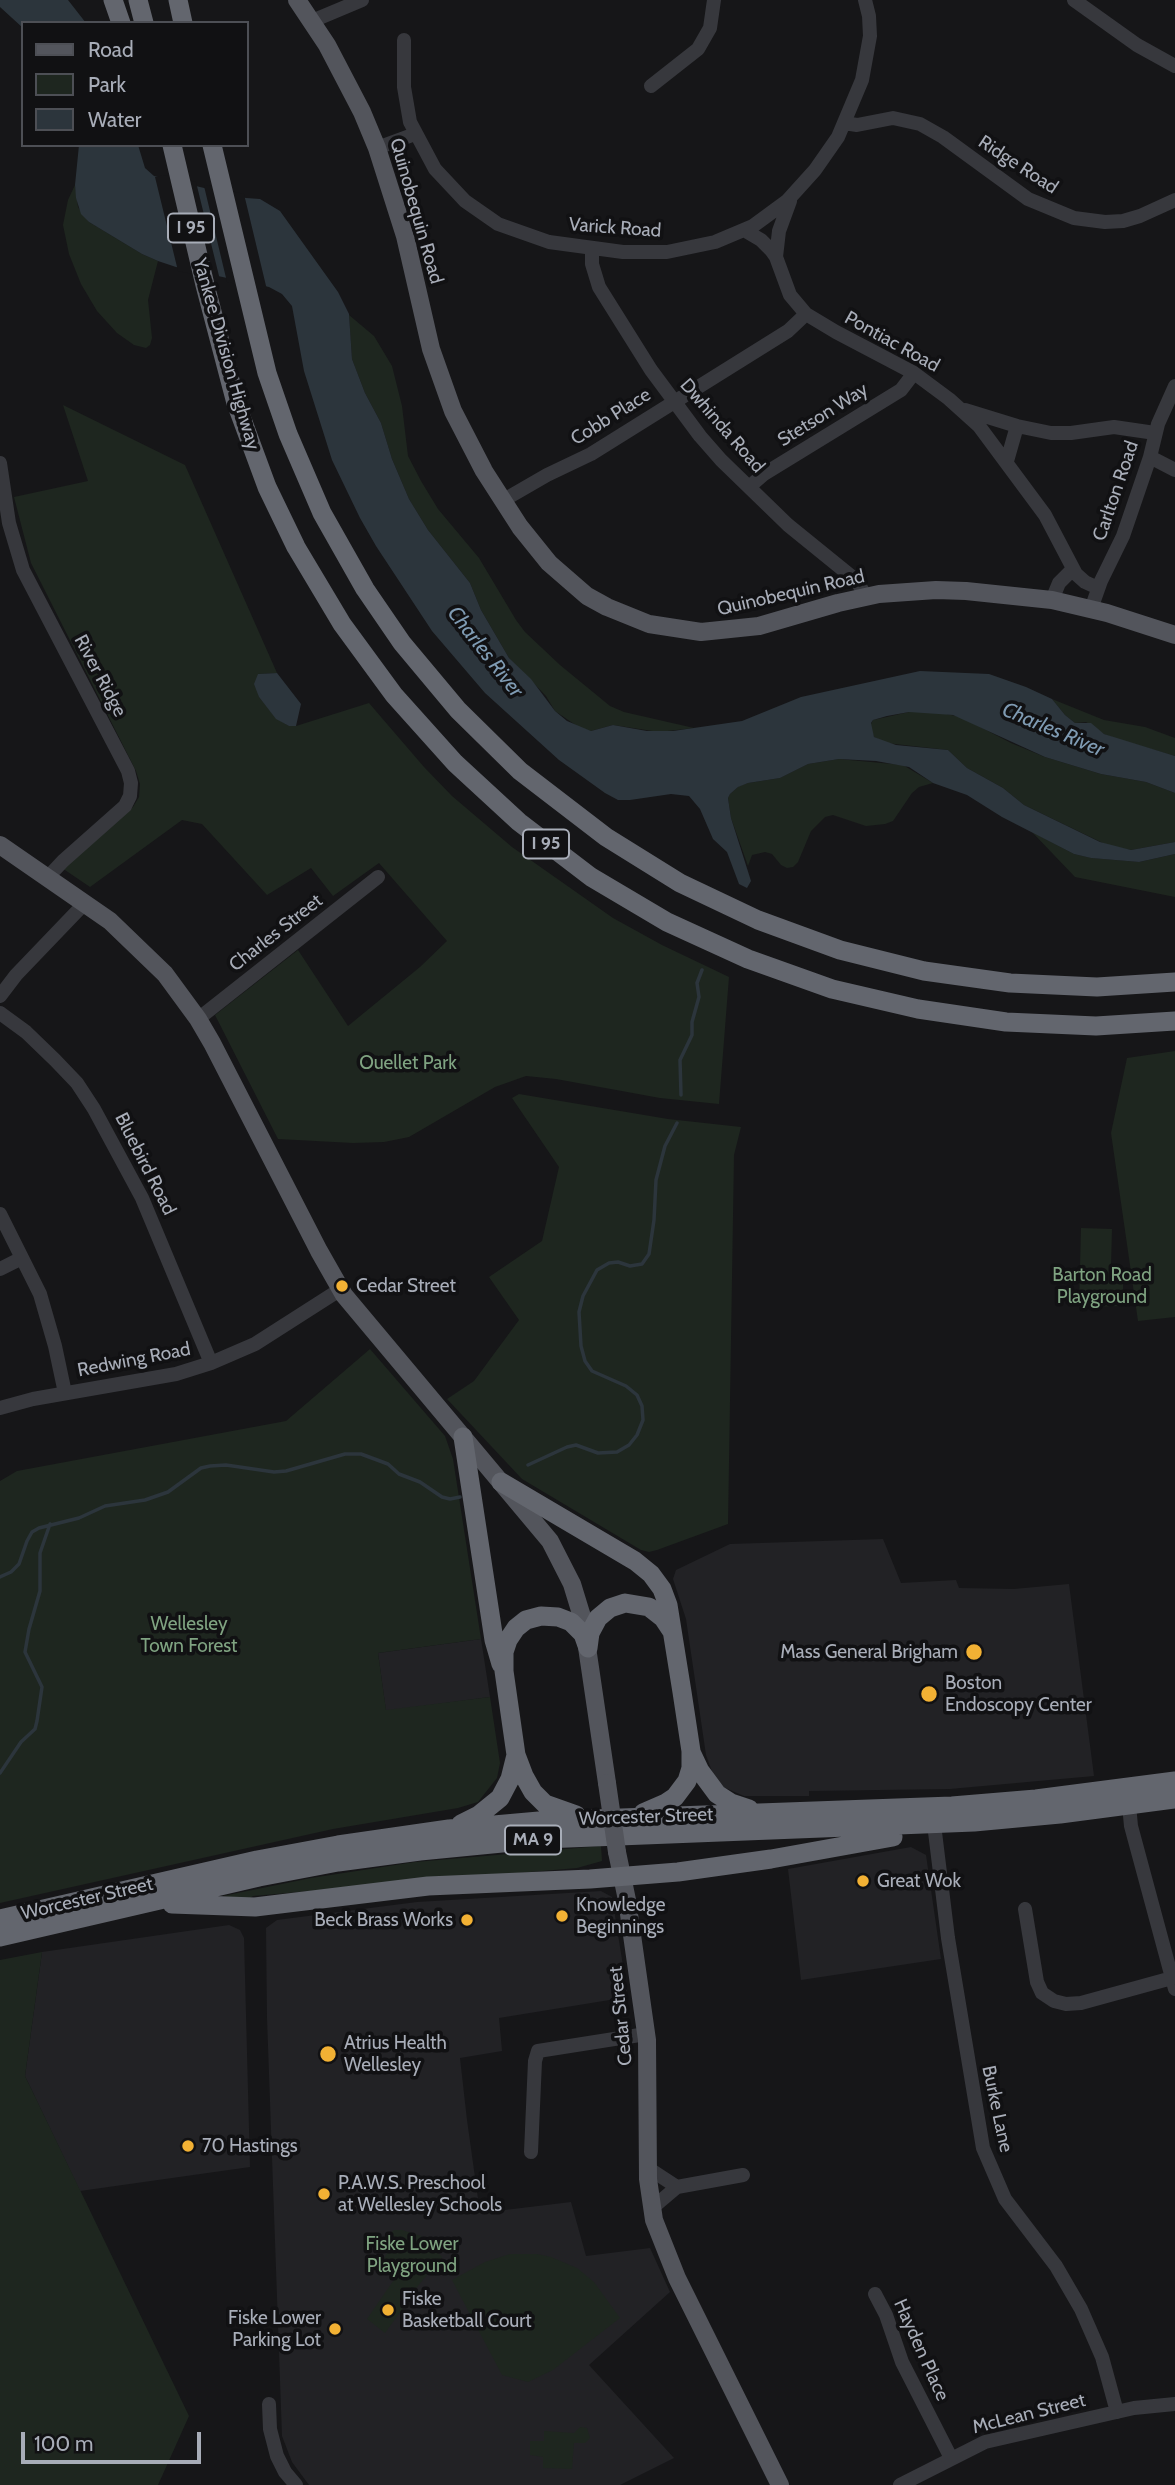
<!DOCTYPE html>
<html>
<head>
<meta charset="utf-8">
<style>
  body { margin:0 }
  #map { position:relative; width:1175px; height:2485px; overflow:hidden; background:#161618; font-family:Cabin,sans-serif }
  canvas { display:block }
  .legend { position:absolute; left:21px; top:21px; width:228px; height:126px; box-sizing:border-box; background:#111113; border:2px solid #4d4f55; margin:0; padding:9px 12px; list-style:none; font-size:21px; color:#a8adb8 }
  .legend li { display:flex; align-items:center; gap:14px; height:35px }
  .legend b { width:35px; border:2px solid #4d4f55 }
  .scale { position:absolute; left:21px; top:2432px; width:180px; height:32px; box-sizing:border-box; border:4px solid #a8adb8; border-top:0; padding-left:9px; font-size:21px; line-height:24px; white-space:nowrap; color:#a8adb8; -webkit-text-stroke:5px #111113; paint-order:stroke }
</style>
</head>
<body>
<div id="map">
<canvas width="1175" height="2485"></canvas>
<ul class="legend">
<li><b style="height:9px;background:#53555c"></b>Road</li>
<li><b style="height:19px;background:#1e261f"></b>Park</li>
<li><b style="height:19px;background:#2c353c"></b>Water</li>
</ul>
<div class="scale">100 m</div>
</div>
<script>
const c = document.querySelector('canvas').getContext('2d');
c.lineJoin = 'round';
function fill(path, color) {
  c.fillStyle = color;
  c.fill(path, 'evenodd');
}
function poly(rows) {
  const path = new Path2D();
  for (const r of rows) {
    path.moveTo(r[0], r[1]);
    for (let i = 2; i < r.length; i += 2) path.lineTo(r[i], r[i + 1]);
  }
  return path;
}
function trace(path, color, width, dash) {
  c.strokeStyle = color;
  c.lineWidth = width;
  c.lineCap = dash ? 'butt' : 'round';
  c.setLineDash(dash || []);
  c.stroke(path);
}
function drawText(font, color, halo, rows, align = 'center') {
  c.font = font + ' Cabin,sans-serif';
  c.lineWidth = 7;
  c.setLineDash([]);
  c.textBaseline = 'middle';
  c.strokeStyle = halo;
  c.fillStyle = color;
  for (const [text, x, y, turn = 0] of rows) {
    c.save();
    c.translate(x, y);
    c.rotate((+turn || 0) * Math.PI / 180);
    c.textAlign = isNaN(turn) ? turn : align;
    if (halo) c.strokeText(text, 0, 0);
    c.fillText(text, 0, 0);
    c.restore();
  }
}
fill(poly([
  [883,1539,901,1583,956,1580,959,1588,1014,1589,1069,1584,1094,1776,950,1789,809,1791,809,1796,744,1796,723,1787,714,1777,706,1755,686,1619,673,1579,676,1570,730,1544],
  [481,1639,490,1697,386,1711,378,1653],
  [911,1847,926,1855,941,1959,801,1980,788,1869],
  [601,1891,612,1897,628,1997,499,2018,502,2051,460,2058,467,2120,480,2213,571,2202,586,2256,650,2248,670,2292,589,2365,674,2458,620,2485,309,2485,292,2462,282,2436,267,2018,266,1928,277,1920,417,1902],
  [229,1925,240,1930,244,1938,250,2167,80,2191,25,2076,42,1952]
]), '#222225');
fill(poly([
  [75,185,78,207,89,222,142,254,158,261,148,300,152,338,150,345,146,348,134,345,117,333,97,311,81,284,69,254,63,225,68,200],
  [349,315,374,336,392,366,402,406,408,456,421,481,438,509,479,558,516,620,525,632,560,665,610,706,624,712,694,728,659,732,613,725,591,731,580,728,555,711,546,696,509,658,481,610,470,583,428,530,409,499,392,459,381,423,365,393,352,359],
  [63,405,185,465,277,673,258,674,259,697,276,718,289,726,296,726,369,703,424,767,452,796,512,847,613,918,662,945,729,977,719,1104,660,1098,556,1079,526,1076,495,1087,409,1137,384,1142,353,1143,278,1139,215,1015,298,950,348,1026,420,967,447,941,379,863,333,896,311,868,267,895,202,824,182,820,90,887,62,868,133,807,139,797,140,784,136,771,31,563,14,497,88,481],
  [1052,699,1104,720,1145,727,1175,738,1175,756,1117,739,1104,734,1086,722,1075,723,1065,715],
  [909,712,936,712,961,717,1011,743,1045,757,1101,774,1146,782,1175,793,1175,842,1131,850,1109,846,1024,805,1003,788,967,768,948,750,886,743,874,737,870,726,873,720],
  [839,759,903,765,933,783,919,787,912,793,893,821,885,824,866,826,833,815,825,817,811,831,798,862,793,867,787,868,781,865,772,854,765,852,752,855,748,866,731,818,728,798,730,794,739,786,748,783,780,778,808,764],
  [1032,832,1074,854,1092,858,1139,862,1175,854,1175,897,1075,877],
  [1175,1051,1175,1317,1138,1321,1111,1133,1127,1058],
  [519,1094,668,1119,741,1127,734,1155,728,1524,657,1550,649,1552,641,1550,522,1479,447,1399,474,1381,519,1320,489,1277,542,1241,559,1167,512,1098],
  [1081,1228,1112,1229,1111,1267,1123,1270,1123,1306,1079,1307],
  [370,1349,445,1436,453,1459,481,1639,378,1653,386,1710,490,1697,500,1763,497,1778,478,1802,458,1808,333,1829,0,1903,0,1481,17,1471,286,1421],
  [601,1846,602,1861,577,1868,253,1896,248,1900,223,1896,311,1878,415,1862],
  [42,1952,25,2076,189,2416,158,2485,0,2485,0,1960],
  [394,2230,402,2230,421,2236,442,2257,408,2298,409,2300,385,2333,367,2319,400,2271,384,2258,390,2248,388,2239,389,2234],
  [510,2254,537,2254,551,2257,577,2268,594,2282,620,2318,553,2370,528,2382,502,2375,452,2280,485,2262],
  [580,2427,587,2428,590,2438,585,2443,574,2443,572,2469,543,2468,543,2457,530,2455,530,2441,544,2441,544,2431,574,2433]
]), '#1e261f');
fill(poly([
  [0,0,68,0,86,23,23,23,23,28,0,7],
  [79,145,138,145,145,168,154,176,246,198,260,199,280,211,338,292,349,314,352,359,365,393,381,423,392,459,409,499,428,530,470,583,481,610,509,658,531,679,555,711,567,721,591,731,613,725,647,731,673,731,742,721,801,697,920,671,989,674,1026,687,1052,699,1065,715,1075,723,1091,723,1104,734,1175,756,1175,793,1146,782,1101,774,1045,757,953,715,909,712,887,716,873,720,871,723,874,737,896,745,948,750,967,768,1003,788,1024,805,1100,842,1131,850,1175,842,1175,854,1139,862,1091,858,1074,854,1002,817,967,795,933,783,909,767,876,761,839,759,808,764,780,778,748,783,738,787,730,794,728,798,731,818,751,881,747,888,739,884,727,852,713,839,700,809,689,796,671,794,630,800,618,800,605,793,559,760,485,693,432,631,376,546,360,518,332,460,304,371,292,306,282,294,269,287,176,267,158,261,142,254,89,222,81,214,76,198,75,185],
  [277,673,301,704,296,726,289,726,276,719,259,697,254,684,258,674]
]), '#2c353c');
fill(poly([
  [165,175,196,182,220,280,178,271,155,177],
  [207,185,244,194,267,290,227,282,204,186]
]), '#161618');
trace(poly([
  [681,1095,680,1060,692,1035,692,1022,699,997,697,983,702,970],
  [528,1465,567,1447,576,1445,598,1453,617,1452,629,1445,637,1435,643,1420,642,1406,637,1395,626,1386,592,1371,585,1361,581,1346,579,1312,583,1296,597,1270,609,1263,618,1262,630,1266,642,1264,649,1254,654,1220,656,1180,665,1146,677,1123],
  [0,1577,11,1572,19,1564,27,1541,32,1532,39,1528,79,1518,105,1506,145,1500,168,1492,201,1468,210,1466,226,1465,274,1472,286,1471,345,1454,361,1454,388,1464,399,1474,420,1482,442,1497,450,1499,460,1497],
  [0,1773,21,1742,35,1729,37,1721,42,1687,25,1652,29,1629,40,1591,40,1553,50,1524]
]), '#2c353c', 3.5);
trace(poly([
  [1074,0,1137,45,1175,66],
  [312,21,362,0],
  [404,40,404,87,410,122,435,169,465,201,498,224,549,242,623,252,667,252,715,242,753,226,787,201,815,170,838,137,862,80,870,36,869,16,865,0],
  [651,86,698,49,710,28,714,0],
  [844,123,857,125,893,118,920,124,943,137,1028,199,1074,218,1105,222,1123,221,1140,216,1175,200],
  [377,148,415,134],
  [744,230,761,240,771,250,776,257,790,295,806,314,836,332,914,373,949,399,979,426,1045,515,1076,574,1085,582,1098,588],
  [592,249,592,264,599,287,651,370,700,436,721,460,788,525,857,581,866,597],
  [776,257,779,231,790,201],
  [965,410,1017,426,1051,433,1071,433,1114,427,1155,433],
  [1150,457,1175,470],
  [1007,461,1017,426],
  [0,463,9,523,23,570,128,771,131,783,130,796,125,806,63,861,48,877],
  [749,487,764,474,901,390,914,373],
  [502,501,547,475,591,454,788,331,806,314],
  [1052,600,1059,583,1073,569],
  [1091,609,1101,581,1123,536,1150,457,1158,424,1175,386],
  [0,996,16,975,85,903],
  [0,1013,26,1032,55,1060,77,1083,94,1109,142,1198,211,1363],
  [198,1019,378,877],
  [0,1214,40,1294,55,1346,65,1393],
  [0,1269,22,1258],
  [0,1408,33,1399,176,1374,211,1363,255,1344,341,1289],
  [1129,1805,1131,1826,1175,1989],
  [934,1824,948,1938,983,2148,1005,2199,1056,2266,1081,2309,1102,2357,1117,2412],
  [1025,1909,1037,1982,1042,1993,1054,2001,1066,2004,1081,2003,1172,1978],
  [531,2152,535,2061,538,2051,646,2034],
  [648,2168,677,2187],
  [651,2209,677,2187,743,2175],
  [875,2294,886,2315,902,2362,951,2458],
  [269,2404,270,2429,277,2456,285,2472,296,2485],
  [900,2485,985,2442,1134,2408,1175,2404]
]), '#37383d', 14);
trace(poly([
  [297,0,327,45,362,112,377,148,405,236,431,349,453,411,484,471,520,527,549,563,587,596,607,607,649,624,701,632,759,626,838,603,879,594,936,590,966,591,1052,600,1107,613,1175,635],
  [0,845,110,921,165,974,198,1019,212,1043,319,1251,344,1295,550,1541,572,1584,583,1620,607,1783],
  [617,1852,627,1900,647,2040,648,2179,654,2220,677,2278,780,2485]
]), '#53555c', 18);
trace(poly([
  [113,0,121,23],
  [138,0,144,23],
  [178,0,183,23],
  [172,145,205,285,236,403,267,487,296,547,342,624,394,695,455,763,519,822,591,877,667,922,748,959,832,989,918,1009,1006,1022,1096,1026,1175,1021],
  [212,145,267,373,288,434,322,513,365,589,402,643,458,710,520,771,606,837,680,883,758,920,840,950,924,971,1010,983,1097,987,1175,982],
  [463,1437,494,1640,501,1664],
  [501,1482,635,1561,651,1574,662,1589,668,1605,682,1692,691,1751,691,1768,687,1781,675,1797,666,1803,643,1813],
  [588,1648,590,1633,598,1618,610,1608,625,1603,649,1607,663,1618,671,1630],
  [691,1752,700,1771,717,1794,731,1803,749,1809],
  [576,1815,545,1804,533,1792,524,1776,516,1755,504,1671,504,1652,508,1640,516,1628,526,1620,541,1616,558,1617,571,1622,583,1634,588,1648],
  [461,1824,479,1815,500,1798,510,1779,516,1755],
  [172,1904,255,1907,428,1886,590,1879,678,1872,771,1859,893,1837],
  [0,1919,257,1860,338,1845,449,1829,539,1821,952,1806,1036,1799,1175,1781],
  [0,1937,259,1877,338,1862,420,1851,543,1839,974,1822,1060,1814,1175,1799]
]), '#63666e', 19);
trace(poly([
  [607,1783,617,1852]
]), '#53555c', 18);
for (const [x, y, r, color] of [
  [342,1286,7,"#f2b134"],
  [974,1652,9,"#f2b134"],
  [929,1694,9,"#f2b134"],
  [863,1881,7,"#f2b134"],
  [562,1916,7,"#f2b134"],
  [467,1920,7,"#f2b134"],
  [328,2054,9,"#f2b134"],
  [188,2146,7,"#f2b134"],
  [324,2194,7,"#f2b134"],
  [388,2310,7,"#f2b134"],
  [335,2329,7,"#f2b134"]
]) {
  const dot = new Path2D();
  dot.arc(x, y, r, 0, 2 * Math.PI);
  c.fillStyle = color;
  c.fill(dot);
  trace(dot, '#111113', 2.5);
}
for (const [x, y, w] of [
  [191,228,46],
  [546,844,46],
  [533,1840,56]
]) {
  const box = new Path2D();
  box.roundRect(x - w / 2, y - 14.5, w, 29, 5);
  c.fillStyle = '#111113';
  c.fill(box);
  trace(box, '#a8adb8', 2);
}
drawText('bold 18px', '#a8adb8', null, [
  ["I 95",191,228],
  ["I 95",546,844],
  ["MA 9",533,1840]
]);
drawText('19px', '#a8adb8', '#111113', [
  ["Ridge Road",1018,165,33],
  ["Quinobequin Road",416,211,74],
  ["Varick Road",615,228,4],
  ["Pontiac Road",892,342,29],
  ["Yankee Division Highway",226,354,74],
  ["Stetson Way",823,415,-32],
  ["Cobb Place",611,417,-32],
  ["Dwhinda Road",722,426,49],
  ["Carlton Road",1116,491,-71],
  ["Quinobequin Road",791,593,-13],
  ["River Ridge",100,676,62],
  ["Charles Street",276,933,-38],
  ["Bluebird Road",145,1164,63],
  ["Redwing Road",134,1360,-11],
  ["Worcester Street",646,1817,-2],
  ["Worcester Street",87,1899,-13],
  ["Cedar Street",621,2016,-96],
  ["Burke Lane",997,2109,78],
  ["Hayden Place",921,2350,66],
  ["McLean Street",1029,2414,-14]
]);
drawText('19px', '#7fa381', '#111113', [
  ["Ouellet Park",408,1063],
  ["Barton Road",1102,1275],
  ["Playground",1102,1297],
  ["Wellesley",189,1624],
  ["Town Forest",189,1646],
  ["Fiske Lower",412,2244],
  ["Playground",412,2266]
]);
drawText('19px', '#a8adb8', '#111113', [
  ["Cedar Street",356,1286],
  ["Mass General Brigham",958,1652,"right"],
  ["Boston",945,1683],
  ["Endoscopy Center",945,1705],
  ["Great Wok",877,1881],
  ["Knowledge",576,1905],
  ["Beginnings",576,1927],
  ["Beck Brass Works",453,1920,"right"],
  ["Atrius Health",344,2043],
  ["Wellesley",344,2065],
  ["70 Hastings",202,2146],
  ["P.A.W.S. Preschool",338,2183],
  ["at Wellesley Schools",338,2205],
  ["Fiske",402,2299],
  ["Basketball Court",402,2321],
  ["Fiske Lower",321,2318,"right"],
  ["Parking Lot",321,2340,"right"]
], 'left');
drawText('italic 21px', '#7f9bb3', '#111113', [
  ["Charles River",485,652,52],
  ["Charles River",1053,730,23]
]);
</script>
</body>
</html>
